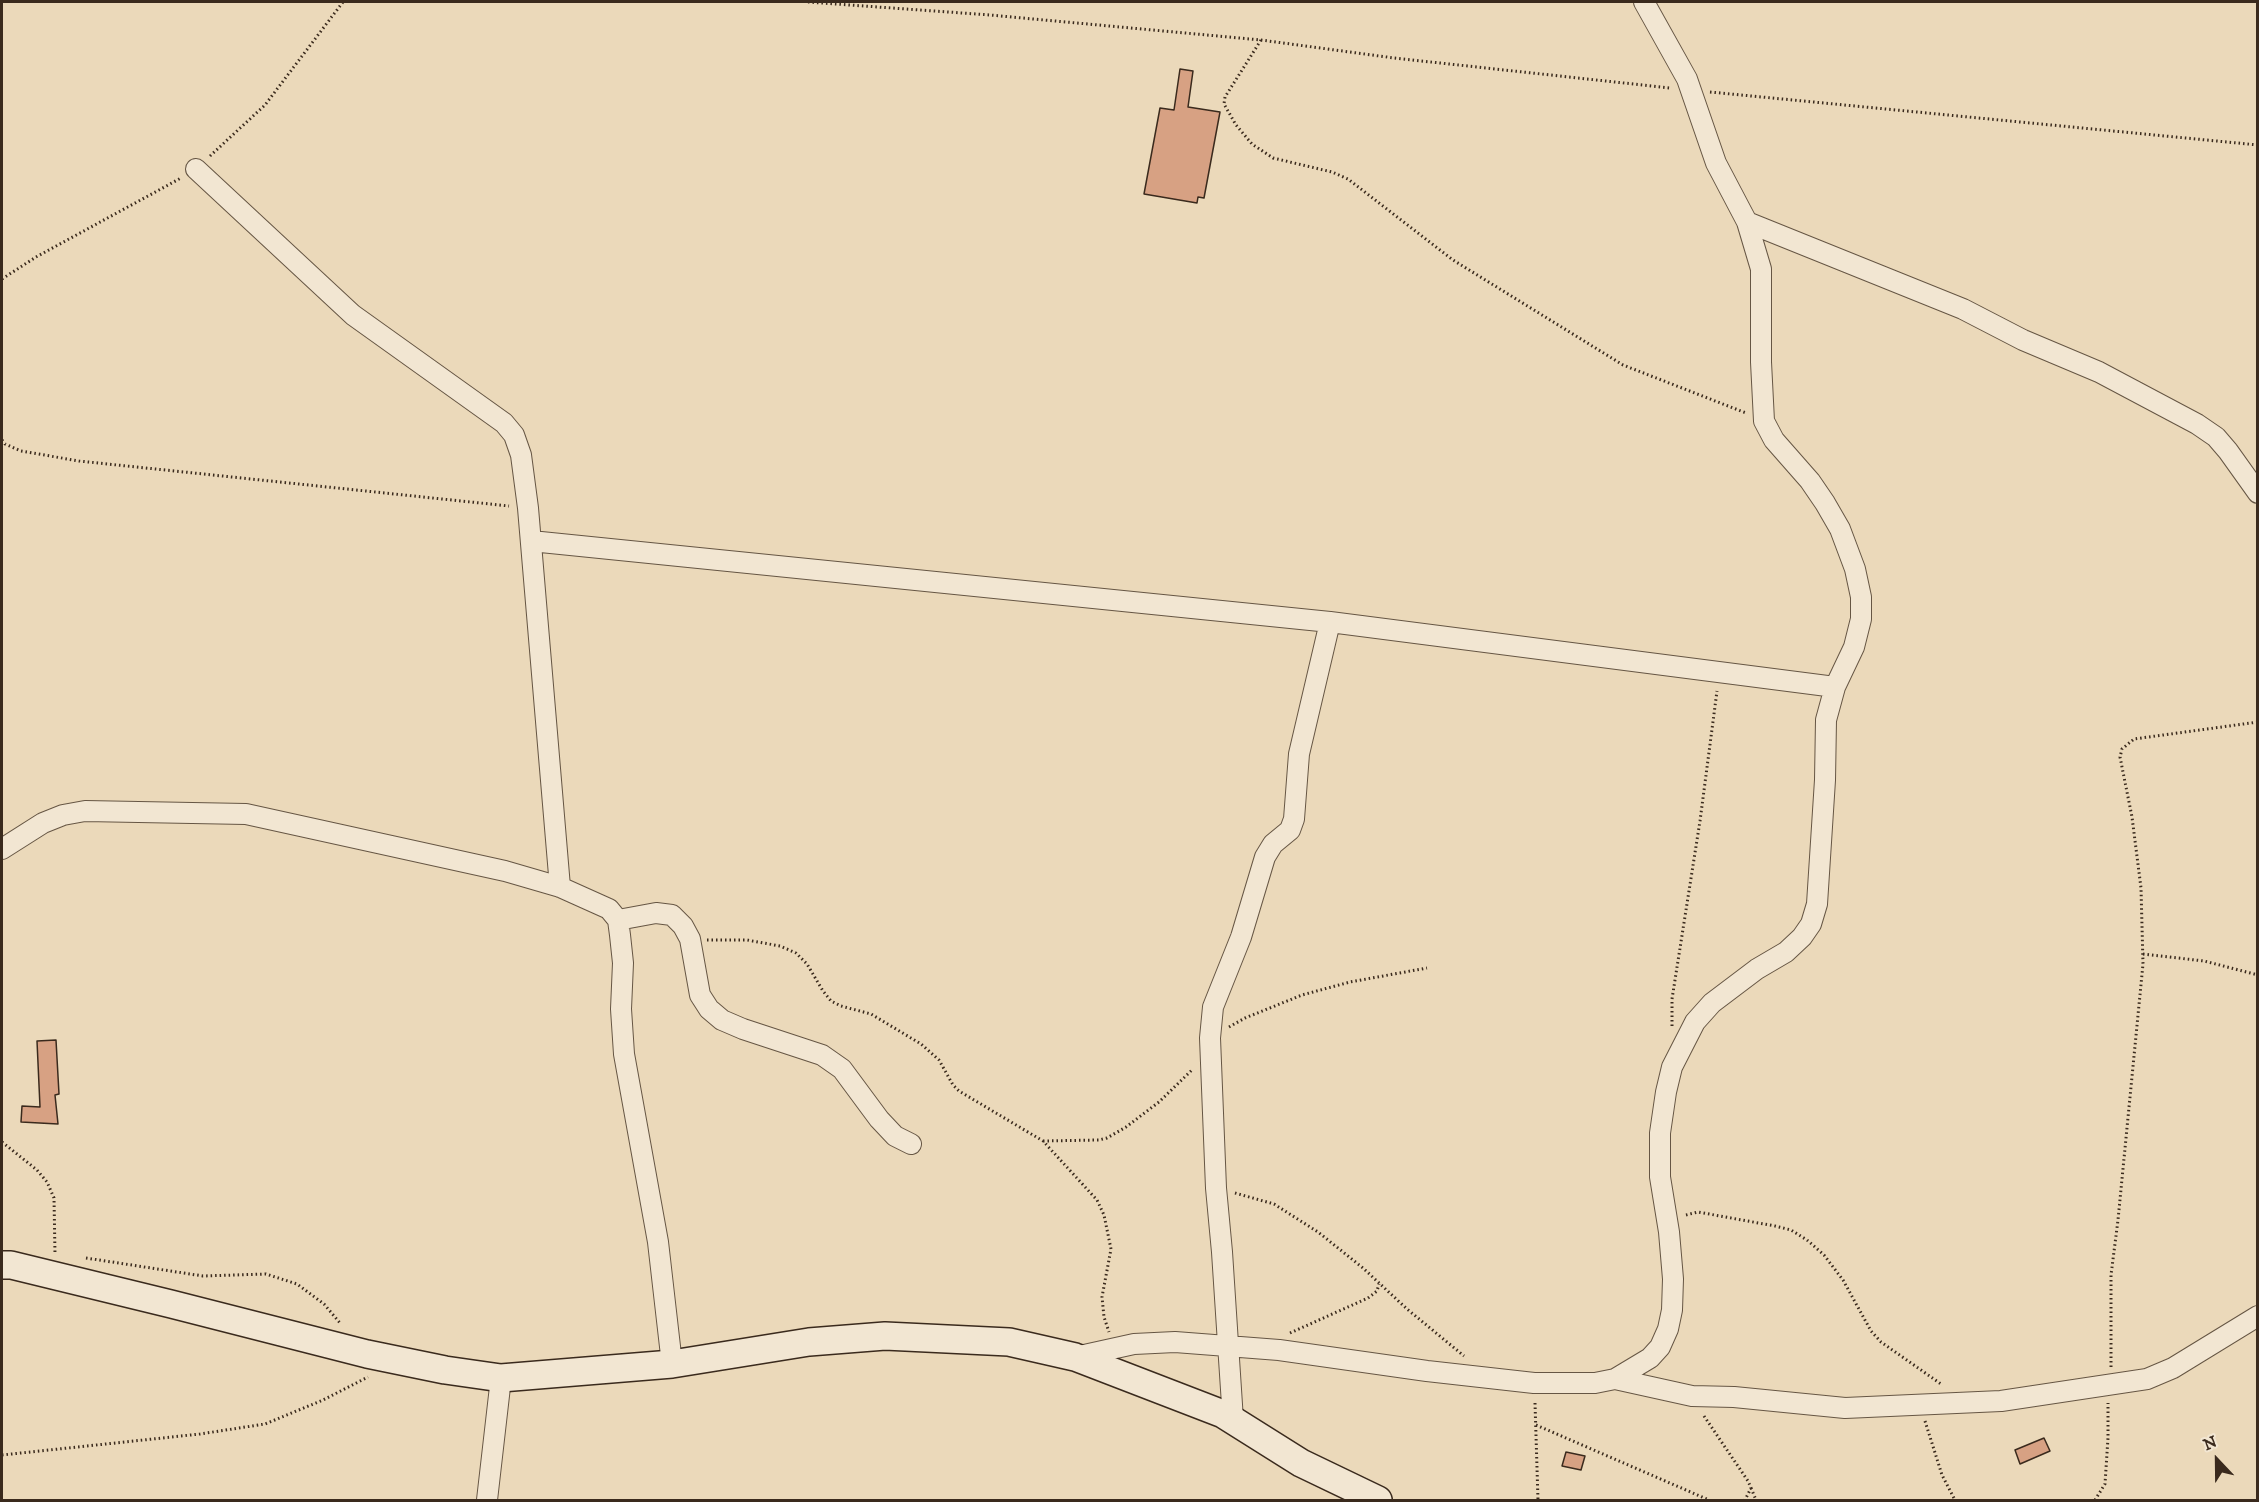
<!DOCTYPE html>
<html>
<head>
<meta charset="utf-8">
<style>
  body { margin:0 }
  #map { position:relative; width:2259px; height:1502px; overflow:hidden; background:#ebd9ba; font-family:"IM FELL DW Pica",serif }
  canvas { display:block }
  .frame { position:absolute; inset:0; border:3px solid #3a2a1d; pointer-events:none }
  .north { position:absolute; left:2187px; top:1430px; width:60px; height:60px; -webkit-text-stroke:4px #f2e6d2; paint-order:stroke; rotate:338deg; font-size:16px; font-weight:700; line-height:24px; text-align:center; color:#3a2a1d }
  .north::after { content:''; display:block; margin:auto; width:21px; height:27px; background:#3a2a1d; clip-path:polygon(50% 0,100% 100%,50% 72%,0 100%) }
</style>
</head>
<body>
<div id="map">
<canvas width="2259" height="1502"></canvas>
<div class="frame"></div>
<div class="north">N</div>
</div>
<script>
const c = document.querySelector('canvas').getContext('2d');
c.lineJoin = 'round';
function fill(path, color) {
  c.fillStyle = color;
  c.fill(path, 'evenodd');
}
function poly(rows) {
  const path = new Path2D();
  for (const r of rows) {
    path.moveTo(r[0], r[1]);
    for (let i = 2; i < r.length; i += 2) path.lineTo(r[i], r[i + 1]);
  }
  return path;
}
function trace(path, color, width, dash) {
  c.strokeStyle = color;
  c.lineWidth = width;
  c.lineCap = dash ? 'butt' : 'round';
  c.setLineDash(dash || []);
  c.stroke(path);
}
const building = poly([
  [1180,69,1193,71,1188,107,1220,112,1204,198,1198,197,1197,203,1144,194,1160,108,1174,110,1180,69],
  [56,1040,59,1094,55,1095,58,1124,21,1122,22,1106,40,1107,37,1041,56,1040],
  [2044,1438,2050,1451,2020,1464,2015,1450,2044,1438],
  [1566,1452,1585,1456,1581,1470,1562,1466,1566,1452]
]);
fill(building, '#d7a183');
trace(building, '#3a2a1d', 1.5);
const street = poly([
  [196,169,353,315,504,423,514,435,521,455,528,508,560,887],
  [1747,222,1963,309,2023,340,2099,372,2197,424,2216,437,2228,451,2258,493],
  [531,541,1330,622,1835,687],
  [2,849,43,823,63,815,85,811,246,814,505,871,560,887,609,909,618,920,620,935,623,963,621,1009,624,1054,658,1242,672,1364],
  [618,920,656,913,672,915,683,926,690,939,700,995,709,1009,722,1020,743,1029,822,1055,842,1069,879,1119,895,1136,911,1144],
  [1075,1357,1134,1344,1175,1342,1279,1350,1427,1371,1534,1383,1595,1383,1615,1379,1650,1358,1660,1347,1668,1329,1672,1310,1673,1279,1669,1232,1660,1177,1660,1133,1666,1092,1672,1067,1695,1022,1712,1003,1757,969,1786,952,1802,937,1811,924,1817,904,1825,780,1826,720,1835,687,1854,647,1861,619,1861,597,1855,569,1840,529,1825,503,1810,481,1774,440,1764,421,1761,362,1761,269,1747,222,1716,163,1687,79,1644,2],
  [1615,1379,1692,1396,1734,1397,1845,1408,2001,1401,2147,1379,2173,1368,2258,1316],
  [1233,1420,1222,1252,1216,1188,1210,1038,1213,1007,1241,937,1265,857,1273,844,1290,830,1294,819,1299,754,1330,622],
  [487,1500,501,1378]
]);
const secondary = poly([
  [2,1265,11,1265,171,1304,367,1354,445,1370,501,1378,672,1364,809,1342,885,1336,1009,1342,1075,1357,1223,1414,1301,1463,1378,1500]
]);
trace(street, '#665644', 22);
trace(secondary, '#3a2a1d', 30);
trace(poly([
  [808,2,990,15,1261,40,1394,58,1670,88],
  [1261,40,1225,97,1224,104,1236,125,1252,144,1273,158,1332,172,1348,179,1453,260,1623,365,1746,413],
  [1710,92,2258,145],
  [210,156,265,105,343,2],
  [2,279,36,257,181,178],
  [2,440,5,444,21,451,79,461,509,506],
  [707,940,747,940,780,946,796,953,807,964,823,991,831,1001,841,1006,871,1014,921,1044,939,1060,953,1085,959,1091,1043,1141,1097,1200,1104,1215,1111,1249,1102,1297,1104,1317,1109,1332],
  [2143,954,2204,961,2258,975],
  [1672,1026,1672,999,1700,821,1717,691],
  [1229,1027,1245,1018,1302,995,1350,982,1427,968],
  [1043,1141,1099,1140,1107,1138,1126,1127,1159,1102,1193,1069],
  [2,1142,37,1170,47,1182,54,1198,55,1254],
  [1235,1193,1274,1204,1318,1232,1363,1268,1407,1309,1464,1356],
  [1686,1215,1698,1212,1775,1226,1791,1230,1807,1240,1824,1255,1843,1280,1871,1331,1881,1342,1941,1384],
  [86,1258,203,1276,266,1274,297,1284,324,1304,340,1323],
  [1290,1333,1368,1298,1377,1291,1379,1284],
  [2111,1367,2111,1275,2118,1220,2143,964,2141,888,2132,817,2120,757,2122,749,2134,739,2258,722],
  [1535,1403,1538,1500],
  [1704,1416,1748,1481,1751,1488,1745,1500],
  [1925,1421,1942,1475,1955,1500],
  [1536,1425,1709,1500],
  [2,1455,200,1434,265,1424,323,1400,368,1377],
  [1751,1488,1756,1500],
  [2095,1500,2105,1484,2108,1438,2108,1403]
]), '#3a2a1d', 3, [1.5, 3]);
trace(street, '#f2e6d2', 20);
trace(secondary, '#f2e6d2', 27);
</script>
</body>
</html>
